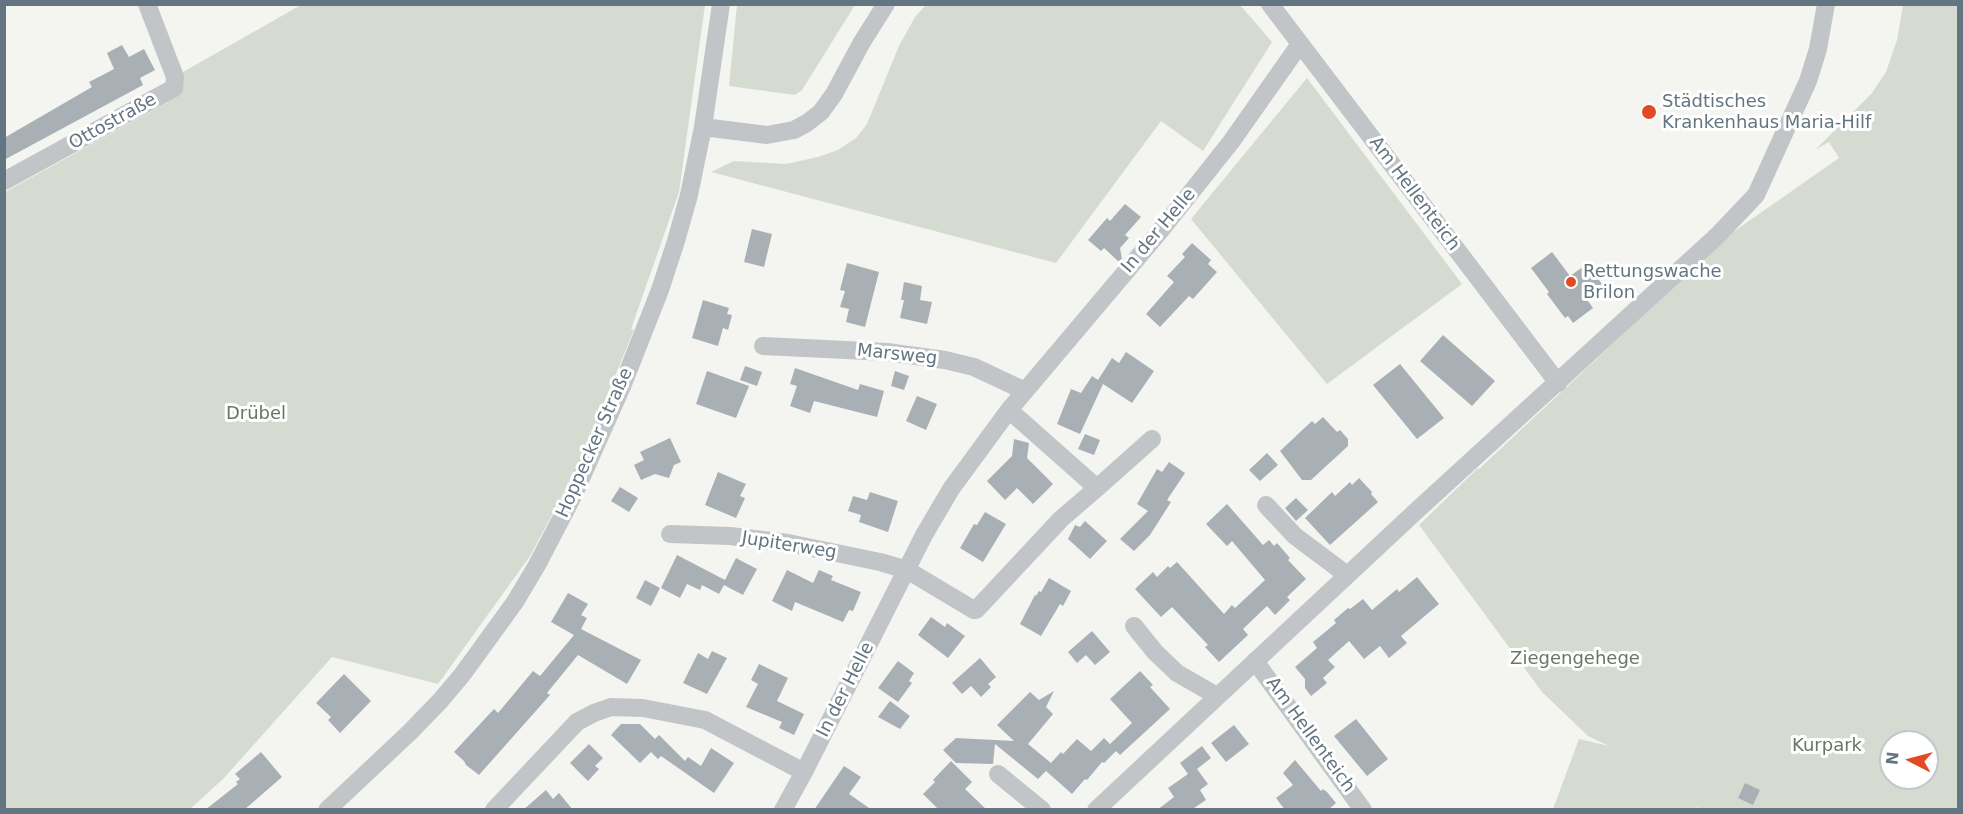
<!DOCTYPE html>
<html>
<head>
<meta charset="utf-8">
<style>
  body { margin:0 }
  #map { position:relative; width:1963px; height:814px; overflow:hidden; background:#f4f4f0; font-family:"DejaVu Sans",sans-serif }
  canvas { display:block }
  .frame { position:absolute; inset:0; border:6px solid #637581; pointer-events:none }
  .north { position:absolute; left:1879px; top:730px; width:60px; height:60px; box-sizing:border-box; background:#fff; border:2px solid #c1c8cd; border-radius:50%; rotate:276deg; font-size:16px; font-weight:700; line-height:24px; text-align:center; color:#637581 }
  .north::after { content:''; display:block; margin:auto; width:21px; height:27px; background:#e24a23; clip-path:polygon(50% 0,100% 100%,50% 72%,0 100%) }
</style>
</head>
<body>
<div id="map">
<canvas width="1963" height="814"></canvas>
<div class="frame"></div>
<div class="north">N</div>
</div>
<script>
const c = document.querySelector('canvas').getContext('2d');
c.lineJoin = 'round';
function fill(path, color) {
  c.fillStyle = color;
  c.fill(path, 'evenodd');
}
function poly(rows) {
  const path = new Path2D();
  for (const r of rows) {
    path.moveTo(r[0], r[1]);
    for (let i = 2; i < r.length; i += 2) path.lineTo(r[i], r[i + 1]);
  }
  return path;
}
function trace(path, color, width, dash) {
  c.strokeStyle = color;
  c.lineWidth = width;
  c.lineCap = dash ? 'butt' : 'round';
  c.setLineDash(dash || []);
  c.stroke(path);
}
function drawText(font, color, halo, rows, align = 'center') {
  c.font = font + ' "DejaVu Sans",sans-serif';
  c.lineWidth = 6;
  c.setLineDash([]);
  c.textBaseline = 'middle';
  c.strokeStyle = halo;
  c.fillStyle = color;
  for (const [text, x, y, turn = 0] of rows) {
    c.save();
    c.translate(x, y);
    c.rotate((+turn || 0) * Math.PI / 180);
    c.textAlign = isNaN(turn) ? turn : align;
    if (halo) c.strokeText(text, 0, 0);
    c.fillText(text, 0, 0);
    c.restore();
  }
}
fill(poly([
  [927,4,1240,5,1272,42,1203,151,1161,121,1056,263,711,172,734,161,786,164,818,157,838,150,856,138,867,124,899,46,915,17],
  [301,5,705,5,679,192,631,329,634,330,577,468,530,556,438,684,332,657,224,778,190,809,5,810,5,192,168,102,183,72],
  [737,5,737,4,855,5,802,90,795,95,729,86],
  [1903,5,1958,5,1958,809,1701,810,1697,807,1695,810,1553,809,1579,739,1609,746,1588,736,1542,692,1419,525,1478,468,1479,469,1729,235,1839,158,1829,142,1815,150,1872,93,1886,72,1897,40],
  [1891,742,1927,742,1927,778,1891,778],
  [1307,78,1462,284,1327,384,1191,219]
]), '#d5dbd1');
fill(poly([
  [122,45,129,57,144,49,155,70,140,78,143,85,4,160,4,138,92,87,89,82,114,69,107,53],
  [1125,204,1141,217,1125,235,1129,238,1120,248,1122,259,1119,262,1104,248,1101,251,1088,240,1107,218,1110,221],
  [752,229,772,234,764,267,744,262],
  [1192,243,1211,260,1208,264,1217,272,1193,299,1189,296,1160,327,1146,314,1174,282,1167,276,1185,257,1182,254],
  [1552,252,1570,276,1587,264,1605,288,1588,301,1593,308,1573,323,1568,316,1565,318,1547,294,1549,292,1531,268],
  [847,263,879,272,865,327,846,322,849,309,840,307,845,291,840,290],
  [904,282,922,286,920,300,932,302,927,324,900,318,904,300,901,300],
  [703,300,729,308,727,314,732,315,728,330,723,328,718,346,692,338],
  [1443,335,1495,381,1472,406,1420,361],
  [1126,352,1154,371,1132,403,1103,384,1080,434,1057,424,1071,389,1081,393,1092,376,1098,380,1112,358,1119,363],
  [1400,364,1444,418,1417,439,1373,385],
  [745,366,762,372,757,386,740,380],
  [795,368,858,390,860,384,884,391,877,417,814,401,810,413,790,406,797,386,790,384],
  [707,371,749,386,736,418,696,404],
  [895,371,909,376,904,390,891,386],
  [917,396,937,404,926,430,906,421],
  [1323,417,1337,432,1340,430,1348,439,1348,446,1311,480,1302,480,1280,451,1312,421,1315,424],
  [1085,434,1100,440,1094,455,1078,449],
  [670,438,681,462,674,465,669,478,655,474,641,480,634,465,644,460,640,452],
  [1014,439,1029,443,1027,458,1053,484,1033,504,1017,488,1005,500,987,481,1012,456],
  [1267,453,1278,465,1260,481,1249,470],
  [1169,462,1185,473,1167,500,1171,502,1150,535,1134,551,1120,539,1148,511,1137,504,1157,469,1162,472],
  [718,472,746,484,740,496,745,498,736,518,705,505],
  [1359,478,1372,492,1371,494,1378,502,1330,545,1305,518,1332,492,1335,496,1350,482,1352,485],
  [620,487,638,498,629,512,611,501],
  [870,492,898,501,888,532,859,522,861,515,848,511,853,496,867,500],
  [1296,498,1308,510,1296,521,1285,508],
  [1227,504,1263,545,1269,540,1274,546,1277,543,1290,558,1288,560,1306,579,1287,597,1290,600,1275,615,1267,606,1243,629,1248,635,1219,662,1205,647,1208,645,1172,607,1161,617,1135,589,1153,572,1157,577,1168,566,1170,568,1177,562,1224,614,1232,605,1235,608,1265,580,1232,541,1227,546,1206,524],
  [985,512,1006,524,983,562,960,548,974,524,977,525],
  [1085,521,1107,541,1090,559,1068,539,1075,525,1080,527],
  [677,555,725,580,736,558,757,569,743,595,724,585,719,594,702,585,700,590,687,584,680,598,661,588],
  [787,570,813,583,819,570,833,576,831,580,861,592,853,611,849,610,843,622,795,602,792,611,772,601],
  [1417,577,1439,604,1401,636,1407,643,1389,658,1380,646,1364,659,1349,641,1328,660,1335,667,1323,678,1327,683,1311,696,1305,688,1305,679,1295,667,1317,648,1313,642,1336,623,1334,620,1348,608,1350,609,1363,599,1372,610,1397,589,1399,592],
  [1049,578,1071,591,1063,606,1060,604,1041,636,1020,624,1035,595,1036,596,1039,591,1041,592],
  [645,580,660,588,651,606,636,598],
  [568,593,588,604,581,615,587,618,581,629,641,660,627,684,578,655,547,693,550,695,479,775,466,765,464,761,454,752,494,709,498,713,533,671,540,676,574,635,551,622],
  [931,617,945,627,947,623,965,636,948,658,918,635],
  [1092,631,1110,652,1095,665,1086,655,1077,663,1068,652],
  [712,651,727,658,707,694,683,683,698,653,708,659],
  [980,658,996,677,988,684,991,687,981,697,971,686,962,694,952,683],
  [898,661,914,673,909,681,912,683,898,702,878,688],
  [759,664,788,678,777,701,804,714,794,735,779,728,782,722,746,707,758,684,751,680],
  [1140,671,1153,685,1150,687,1170,709,1120,755,1116,751,1104,763,1102,762,1087,780,1085,779,1072,794,1046,771,1038,779,995,744,993,764,956,763,943,750,956,738,1014,741,997,725,1030,692,1039,700,1054,691,1046,707,1053,714,1028,744,1051,763,1061,752,1063,754,1077,739,1091,751,1104,738,1110,744,1132,723,1110,699],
  [344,674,371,701,340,733,328,720,331,717,316,703],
  [890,701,910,716,900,729,878,717],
  [1356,719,1388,759,1367,776,1334,736],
  [621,724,640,724,655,739,659,735,685,761,688,757,701,766,711,748,734,763,714,793,661,756,658,759,651,752,640,763,611,735],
  [1234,725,1249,744,1226,762,1211,743],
  [589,744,603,758,595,766,599,769,588,781,570,763],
  [1202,746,1211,758,1197,769,1208,784,1200,790,1206,800,1191,810,1157,810,1174,797,1168,788,1188,774,1180,763],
  [261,752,282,777,244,810,205,810,238,784,236,782,240,779,235,774],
  [1295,760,1321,791,1323,789,1327,792,1336,803,1328,810,1285,810,1276,798,1293,785,1283,773],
  [951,761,972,782,965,789,987,810,939,810,923,794,935,782,933,780],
  [844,766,861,777,849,794,872,810,814,810],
  [1745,783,1760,790,1753,805,1738,798],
  [546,790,553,799,559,793,573,810,523,810]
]), '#a9b0b5');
trace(poly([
  [1270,4,1558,383],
  [703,127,767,135,794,130,807,123,821,112,834,94,862,42,886,4],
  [4,181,174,88,175,77,147,4],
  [763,346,887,352,945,360,974,367,1025,391],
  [1009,410,1097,488,1152,439],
  [1266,505,1295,536,1347,575],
  [670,534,730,536,788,543,880,562,907,570,974,610,976,610,1061,519,1097,488],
  [1134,626,1155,652,1177,673,1217,696],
  [1255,661,1363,810],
  [998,774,1042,810],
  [327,810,410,732,440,701,462,675,515,602,537,565,574,494,623,384,660,290,676,241,689,195,703,127,721,4],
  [494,810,577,722,594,713,611,707,643,708,705,720,804,772],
  [783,810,804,772,924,535,951,489,1009,410,1161,230,1231,142,1300,44],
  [1096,810,1414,513,1717,236,1756,195,1808,81,1818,49,1826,4]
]), '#c1c5c8', 18);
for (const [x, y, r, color] of [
  [1649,112,8,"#e24a23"],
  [1571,282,6,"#e24a23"]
]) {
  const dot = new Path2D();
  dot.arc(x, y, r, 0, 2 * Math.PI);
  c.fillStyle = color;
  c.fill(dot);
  trace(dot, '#fff', 2);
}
drawText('18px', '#637581', '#fff', [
  ["Städtisches",1662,102],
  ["Krankenhaus Maria-Hilf",1662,123],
  ["Rettungswache",1583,272],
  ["Brilon",1583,293]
], 'left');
drawText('18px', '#637581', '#fff', [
  ["Ottostraße",113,122,-29],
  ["Am Hellenteich",1414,194,53],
  ["In der Helle",1159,231,-50],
  ["Marsweg",897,355,6],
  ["Hoppecker Straße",595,443,-66],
  ["Jupiterweg",789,546,9],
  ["In der Helle",846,690,-63],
  ["Am Hellenteich",1310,735,54]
]);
drawText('18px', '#677862', '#fff', [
  ["Drübel",256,414],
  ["Ziegengehege",1575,659],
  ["Kurpark",1827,746]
]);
</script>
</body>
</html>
